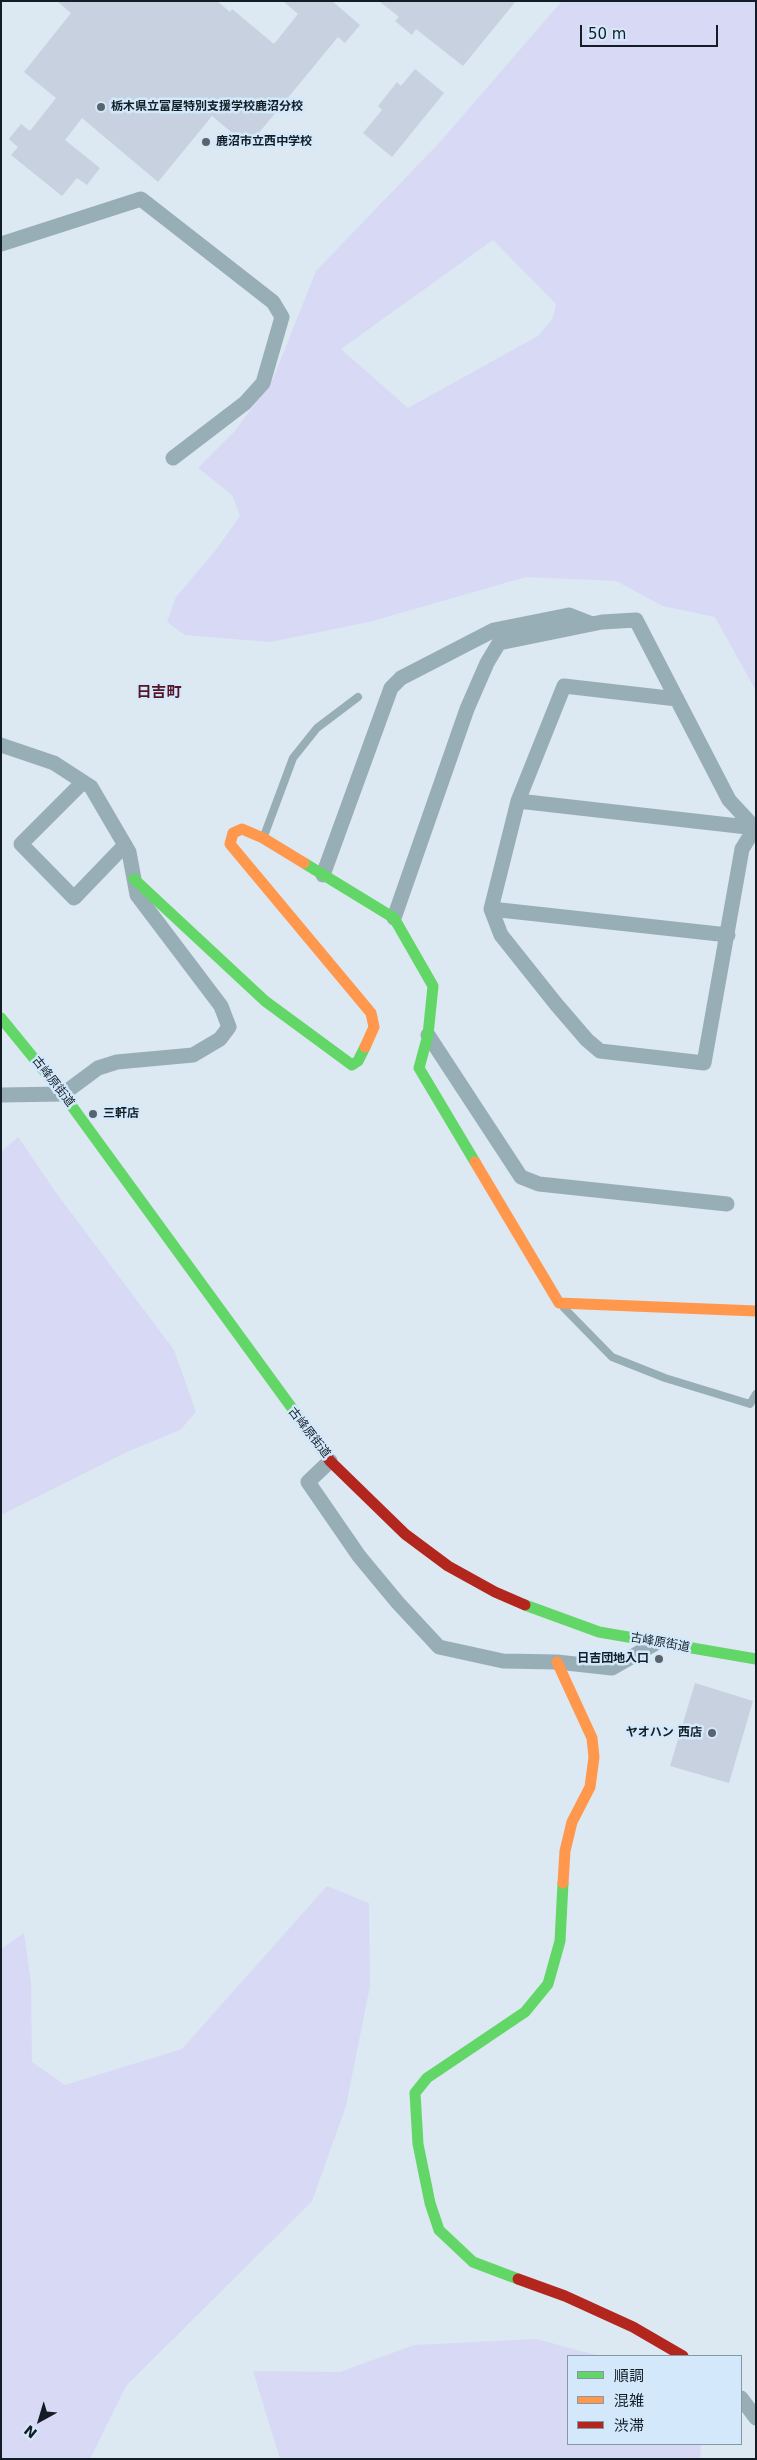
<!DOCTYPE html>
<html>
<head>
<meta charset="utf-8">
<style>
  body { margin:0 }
  #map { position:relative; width:757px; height:2460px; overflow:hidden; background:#dce8f2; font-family:"DejaVu Sans","Noto Sans JP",sans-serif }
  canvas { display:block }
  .frame { position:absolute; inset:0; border:2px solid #131d25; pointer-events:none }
  .legend { position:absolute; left:567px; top:2355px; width:175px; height:90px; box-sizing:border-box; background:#d3e9fb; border:1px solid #8697a5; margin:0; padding:6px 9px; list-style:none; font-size:15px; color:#131d25 }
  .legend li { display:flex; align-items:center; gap:10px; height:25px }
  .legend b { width:25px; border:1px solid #8697a5 }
  .north { position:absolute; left:15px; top:2395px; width:50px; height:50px; -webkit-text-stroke:4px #d3e9fb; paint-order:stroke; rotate:219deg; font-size:14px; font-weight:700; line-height:20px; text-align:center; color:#131d25 }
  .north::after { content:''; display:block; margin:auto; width:18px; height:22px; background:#131d25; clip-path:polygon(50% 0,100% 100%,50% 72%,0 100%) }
  .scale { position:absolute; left:580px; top:25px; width:138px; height:22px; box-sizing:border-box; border:2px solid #131d25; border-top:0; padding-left:6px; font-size:15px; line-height:18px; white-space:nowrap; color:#131d25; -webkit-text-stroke:4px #d3e9fb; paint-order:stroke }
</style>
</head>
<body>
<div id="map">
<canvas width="757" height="2460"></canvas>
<div class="frame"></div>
<ul class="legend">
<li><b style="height:6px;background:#63d668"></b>順調</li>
<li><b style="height:6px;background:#ff974d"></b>混雑</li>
<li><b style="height:6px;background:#b3261e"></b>渋滞</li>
</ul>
<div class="north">N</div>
<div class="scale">50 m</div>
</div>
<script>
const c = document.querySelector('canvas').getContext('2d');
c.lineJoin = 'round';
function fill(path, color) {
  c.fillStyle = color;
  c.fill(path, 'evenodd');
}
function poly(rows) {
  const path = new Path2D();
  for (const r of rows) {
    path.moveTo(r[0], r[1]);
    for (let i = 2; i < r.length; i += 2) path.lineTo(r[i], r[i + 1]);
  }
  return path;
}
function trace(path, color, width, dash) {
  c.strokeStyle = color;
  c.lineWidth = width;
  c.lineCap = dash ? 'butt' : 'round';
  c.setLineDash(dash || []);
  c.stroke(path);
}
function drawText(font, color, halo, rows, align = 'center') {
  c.font = font + ' "DejaVu Sans","Noto Sans JP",sans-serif';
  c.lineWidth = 5;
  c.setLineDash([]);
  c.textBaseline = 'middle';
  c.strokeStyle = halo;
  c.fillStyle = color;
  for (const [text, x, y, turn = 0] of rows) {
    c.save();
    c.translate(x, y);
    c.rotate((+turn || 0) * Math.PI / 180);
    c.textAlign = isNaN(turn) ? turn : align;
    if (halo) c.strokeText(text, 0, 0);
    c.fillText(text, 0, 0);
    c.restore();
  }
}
fill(poly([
  [562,1,756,1,756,691,715,617,663,606,616,581,526,577,369,622,270,642,185,635,167,622,176,597,215,551,240,516,232,495,198,468,234,432,272,381,316,271,440,142],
  [493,240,556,304,553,318,538,336,408,408,341,349],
  [18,1137,57,1194,174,1350,196,1412,180,1430,129,1451,1,1515,1,1152],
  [327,1886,369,1903,370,1986,346,2106,312,2201,126,2386,90,2459,1,2459,1,1949,24,1933,31,1982,32,2062,65,2085,182,2049],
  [536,2339,600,2356,568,2356,568,2444,701,2444,700,2459,280,2459,253,2371,340,2372,414,2345]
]), '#d8daf5');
fill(poly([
  [57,1,217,1,230,12,232,9,274,44,298,14,283,1,332,1,360,25,345,43,338,37,248,146,212,116,158,182,82,118,65,140,100,168,87,185,77,178,62,196,11,155,18,147,9,139,21,124,30,131,56,98,24,72,71,13],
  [379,1,516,1,463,66,416,29,412,35,395,21,399,17],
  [415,69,444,93,392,157,363,133,382,110,378,106,397,82,401,86],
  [695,1683,753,1701,729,1783,670,1766]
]), '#c7d1e0');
trace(poly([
  [264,836,293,758,317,728,358,697],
  [564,1308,612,1357,665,1378,750,1404,756,1394]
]), '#98aeb6', 8);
trace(poly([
  [1,244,141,199,273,302,282,317,263,383,245,403,173,458],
  [677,699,564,686,518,801,491,909,501,935,556,1004,587,1040,600,1051,704,1063,742,849,755,828],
  [1,745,54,763,91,787,129,852,137,895,221,1006,229,1027,220,1039,193,1055,117,1062,98,1068,63,1094,1,1095],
  [83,782,21,844,74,898,125,845],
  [518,801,756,828],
  [323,875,391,688,401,678,494,630,569,615,592,624],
  [491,909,728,935],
  [394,918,467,709,487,663,499,643,602,622,636,620,729,800,755,828],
  [428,1035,521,1177,539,1184,727,1204],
  [330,1461,308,1482,359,1556,398,1603,439,1647,503,1661,557,1662,612,1668,656,1643],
  [741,2398,756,2418]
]), '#98aeb6', 15);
trace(poly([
  [304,863,394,918,433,986,428,1035,419,1068,475,1162],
  [134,879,265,1001,352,1065,358,1061,365,1047],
  [1,1018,63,1094,297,1415],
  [525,1605,599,1632,756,1659],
  [518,2279,473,2262,439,2230,430,2203,418,2144,415,2093,427,2078,525,2012,548,1984,560,1941,563,1883]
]), '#63d668', 11);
trace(poly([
  [304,863,263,838,242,829,233,833,230,844,371,1013,374,1027,365,1047],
  [475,1162,559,1303,756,1311],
  [557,1662,592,1738,594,1757,590,1787,572,1822,565,1851,563,1883]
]), '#ff974d', 11);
trace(poly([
  [297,1415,330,1461,405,1534,448,1566,495,1592,525,1605],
  [518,2279,565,2296,633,2327,683,2356]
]), '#b3261e', 11);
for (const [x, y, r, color] of [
  [101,107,5,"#59646d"],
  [206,142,5,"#59646d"],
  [93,1114,5,"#59646d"],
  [659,1659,5,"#59646d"],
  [712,1733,5,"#59646d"]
]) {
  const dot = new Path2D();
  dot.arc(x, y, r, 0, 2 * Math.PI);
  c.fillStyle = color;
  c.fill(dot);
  trace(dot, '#d3e9fb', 2);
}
drawText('bold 12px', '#131d25', '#d3e9fb', [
  ["栃木県立富屋特別支援学校鹿沼分校",111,107],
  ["鹿沼市立西中学校",216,142],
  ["三軒店",103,1114],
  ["日吉団地入口",649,1659,"right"],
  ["ヤオハン 西店",702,1733,"right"]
], 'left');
drawText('12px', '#131d25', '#d3e9fb', [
  ["古峰原街道",53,1082,52],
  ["古峰原街道",309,1433,52],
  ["古峰原街道",660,1643,10]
]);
drawText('bold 15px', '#581427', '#d3e9fb', [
  ["日吉町",159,693]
]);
</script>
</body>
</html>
